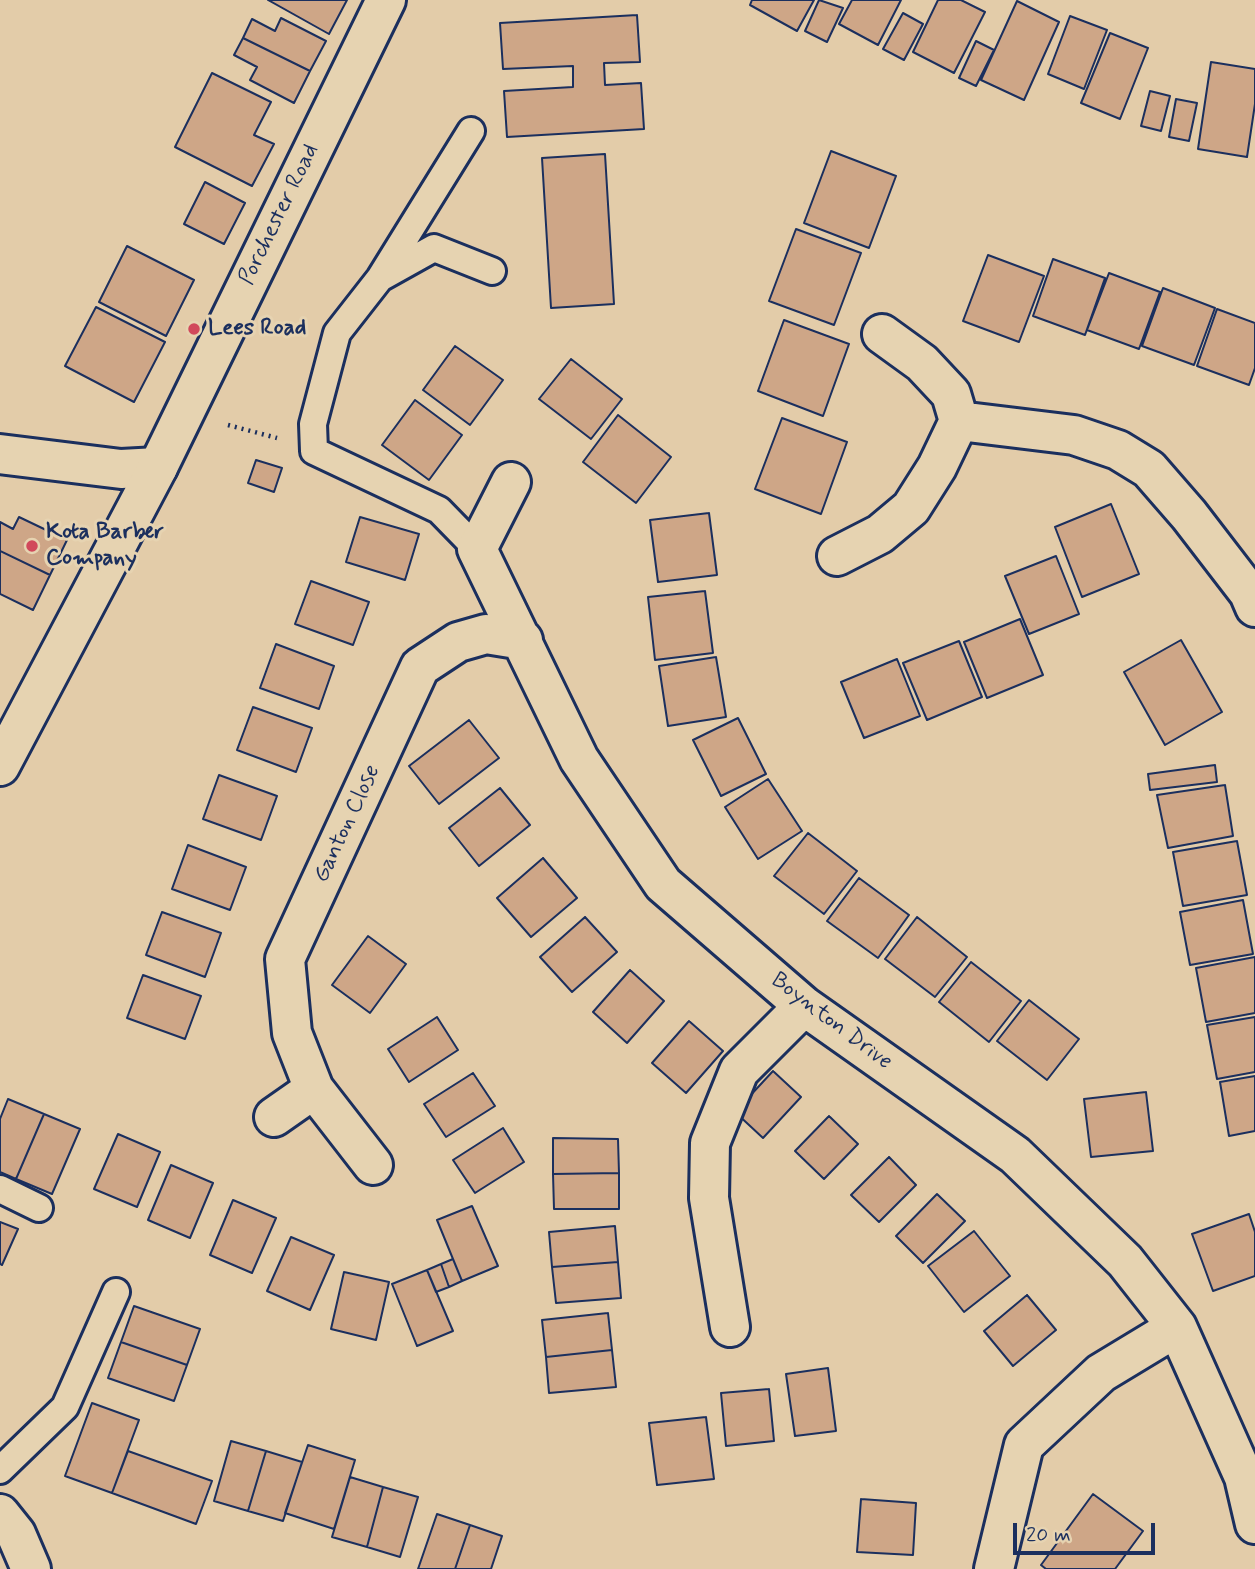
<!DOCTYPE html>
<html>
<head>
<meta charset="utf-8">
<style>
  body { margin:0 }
  #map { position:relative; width:1255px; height:1569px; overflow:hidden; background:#e3cca9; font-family:Mynerve,sans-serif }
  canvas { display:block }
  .scale { position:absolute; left:1013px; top:1523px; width:142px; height:32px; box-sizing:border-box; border:4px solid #1b2f5e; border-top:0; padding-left:9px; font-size:21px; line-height:24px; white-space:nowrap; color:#1b2f5e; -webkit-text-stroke:5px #e6d3b1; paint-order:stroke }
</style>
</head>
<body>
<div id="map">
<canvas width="1255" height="1569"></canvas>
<div class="scale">20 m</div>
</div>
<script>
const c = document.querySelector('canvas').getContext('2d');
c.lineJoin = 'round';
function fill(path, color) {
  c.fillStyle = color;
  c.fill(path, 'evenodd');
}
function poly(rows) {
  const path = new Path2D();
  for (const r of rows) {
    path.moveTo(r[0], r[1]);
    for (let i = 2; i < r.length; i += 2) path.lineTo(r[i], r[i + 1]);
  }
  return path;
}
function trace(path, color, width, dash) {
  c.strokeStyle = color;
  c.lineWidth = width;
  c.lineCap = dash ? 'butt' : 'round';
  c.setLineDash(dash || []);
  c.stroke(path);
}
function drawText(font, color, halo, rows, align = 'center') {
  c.font = font + ' Mynerve,sans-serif';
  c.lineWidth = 6;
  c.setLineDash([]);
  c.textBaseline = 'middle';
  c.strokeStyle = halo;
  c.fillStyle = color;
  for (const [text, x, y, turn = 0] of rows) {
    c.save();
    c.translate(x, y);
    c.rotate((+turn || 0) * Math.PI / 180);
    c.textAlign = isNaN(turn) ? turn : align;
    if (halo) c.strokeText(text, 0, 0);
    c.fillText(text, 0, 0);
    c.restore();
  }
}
const building = poly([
  [268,0,347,0,329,34,268,0],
  [752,0,814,0,797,31,750,5,752,0],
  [819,0,843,8,827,42,805,31,819,0],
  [852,0,901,0,878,45,839,24,852,0],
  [938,0,961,0,985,12,954,73,913,52,938,0],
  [1017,1,1059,22,1024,100,981,80,1017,1],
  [903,13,923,24,904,60,883,49,903,13],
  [637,15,640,62,604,63,605,85,641,83,644,129,507,137,504,91,573,87,573,66,503,69,500,23,637,15],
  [1070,16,1107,30,1084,89,1048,74,1070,16],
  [281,18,326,41,310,71,243,38,252,19,275,31,281,18],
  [1110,33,1148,48,1120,119,1081,103,1110,33],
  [243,38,310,71,294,103,250,80,257,67,234,55,243,38],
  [976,41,994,50,976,86,959,78,976,41],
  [1211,62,1255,69,1255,104,1247,157,1198,149,1211,62],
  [212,73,271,102,254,135,274,144,252,186,175,147,212,73],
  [1150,91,1170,96,1161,131,1141,126,1150,91],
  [1176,99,1197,103,1189,141,1169,137,1176,99],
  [831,151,896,176,869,248,804,223,831,151],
  [605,154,614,304,551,308,542,158,605,154],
  [205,182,245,203,224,244,184,224,205,182],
  [796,229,861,253,834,325,769,301,796,229],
  [127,246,194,280,166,336,99,302,127,246],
  [988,255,1044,276,1019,342,963,321,988,255],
  [1053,259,1105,278,1085,335,1033,316,1053,259],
  [1109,273,1160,292,1139,349,1087,330,1109,273],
  [1163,288,1215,308,1194,365,1142,346,1163,288],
  [96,307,165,342,134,402,65,366,96,307],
  [1217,309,1255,323,1255,368,1249,385,1197,366,1217,309],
  [784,320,849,344,823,416,758,391,784,320],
  [455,346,503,380,470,425,423,390,455,346],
  [571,359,622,399,591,439,539,399,571,359],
  [415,400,462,435,429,480,382,445,415,400],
  [618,415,671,457,636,503,583,462,618,415],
  [782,418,847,442,821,514,755,489,782,418],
  [256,460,282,468,274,492,248,483,256,460],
  [1111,504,1139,574,1082,597,1055,527,1111,504],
  [709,513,717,575,658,582,650,520,709,513],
  [19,517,67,540,50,575,0,551,0,522,13,529,19,517],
  [360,517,419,534,405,580,346,562,360,517],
  [0,551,50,575,33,610,0,594,0,551],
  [1056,556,1079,614,1029,634,1005,576,1056,556],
  [311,581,369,602,353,645,295,624,311,581],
  [705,591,713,653,655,660,648,597,705,591],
  [1020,619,1043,675,987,698,964,642,1020,619],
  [1181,640,1222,712,1165,745,1124,672,1181,640],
  [959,641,982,697,927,720,903,663,959,641],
  [276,644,334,666,319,709,260,688,276,644],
  [716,657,726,717,668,726,659,666,716,657],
  [897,659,920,716,864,738,841,682,897,659],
  [253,707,312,728,296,772,237,750,253,707],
  [738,718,766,774,721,796,693,740,738,718],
  [469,720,499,758,439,804,409,766,469,720],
  [1215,765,1217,782,1150,790,1148,774,1215,765],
  [219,775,277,796,261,840,203,819,219,775],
  [768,779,802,831,758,859,725,807,768,779],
  [1225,785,1233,836,1168,848,1157,795,1225,785],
  [500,788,530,825,479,866,449,828,500,788],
  [808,833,857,871,824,914,774,876,808,833],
  [1237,841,1247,895,1183,906,1173,852,1237,841],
  [188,845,246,867,230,910,172,889,188,845],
  [543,858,577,898,531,937,497,898,543,858],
  [859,878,909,915,878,958,827,921,859,878],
  [1243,900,1253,954,1190,965,1180,912,1243,900],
  [162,912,221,933,205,977,146,955,162,912],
  [585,917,617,952,572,992,540,957,585,917],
  [917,917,967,957,935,997,885,959,917,917],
  [368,936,406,964,370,1013,332,985,368,936],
  [1255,957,1255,1013,1206,1022,1196,968,1255,957],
  [971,962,1021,1001,989,1042,939,1002,971,962],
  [630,970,664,1001,627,1043,593,1012,630,970],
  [143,975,201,996,185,1039,127,1018,143,975],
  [1029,1000,1079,1039,1047,1080,997,1041,1029,1000],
  [437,1017,458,1050,409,1082,388,1049,437,1017],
  [1255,1017,1255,1072,1217,1079,1207,1025,1255,1017],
  [689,1021,723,1051,686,1093,652,1063,689,1021],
  [773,1071,801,1097,763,1138,735,1112,773,1071],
  [473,1073,495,1106,446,1137,424,1104,473,1073],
  [1255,1076,1255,1131,1229,1136,1220,1082,1255,1076],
  [1146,1092,1153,1151,1091,1157,1084,1099,1146,1092],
  [8,1099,44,1114,16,1179,0,1172,0,1119,8,1099],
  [44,1114,80,1129,52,1194,16,1179,44,1114],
  [829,1116,858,1144,824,1179,795,1151,829,1116],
  [503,1128,524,1162,475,1193,453,1160,503,1128],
  [118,1134,160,1152,137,1207,94,1189,118,1134],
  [553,1138,618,1139,619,1173,553,1174,553,1138],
  [889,1157,916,1185,879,1222,851,1195,889,1157],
  [171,1165,213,1183,190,1238,148,1220,171,1165],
  [619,1173,619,1209,554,1209,553,1174,619,1173],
  [937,1194,965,1221,923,1263,896,1236,937,1194],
  [233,1200,276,1218,252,1273,210,1255,233,1200],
  [472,1206,498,1266,462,1281,437,1220,472,1206],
  [1249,1214,1255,1232,1255,1276,1213,1291,1192,1234,1249,1214],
  [0,1222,18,1229,2,1265,0,1264,0,1222],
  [615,1226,618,1262,552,1267,549,1232,615,1226],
  [974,1231,1010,1276,964,1312,928,1266,974,1231],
  [291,1237,334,1255,310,1310,267,1291,291,1237],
  [453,1259,462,1281,449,1287,441,1264,453,1259],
  [618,1262,621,1298,556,1303,552,1267,618,1262],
  [441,1264,449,1287,436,1292,427,1270,441,1264],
  [427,1270,453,1331,417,1346,392,1284,427,1270],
  [344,1272,389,1282,376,1340,331,1329,344,1272],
  [1027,1295,1056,1330,1013,1366,984,1331,1027,1295],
  [134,1306,200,1329,187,1365,121,1342,134,1306],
  [608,1313,612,1350,546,1357,542,1320,608,1313],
  [121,1342,187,1365,174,1401,108,1378,121,1342],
  [612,1350,616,1387,549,1393,546,1357,612,1350],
  [828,1368,836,1431,795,1436,786,1374,828,1368],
  [769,1389,774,1441,726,1446,721,1393,769,1389],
  [92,1403,139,1420,112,1493,65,1476,92,1403],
  [706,1417,714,1479,657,1485,649,1423,706,1417],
  [231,1441,266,1451,248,1511,214,1501,231,1441],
  [308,1445,355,1460,334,1529,285,1513,308,1445],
  [128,1451,212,1481,196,1524,112,1493,128,1451],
  [266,1451,302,1462,283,1521,248,1511,266,1451],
  [350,1477,383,1487,367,1547,332,1537,350,1477],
  [383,1487,418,1497,400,1557,367,1547,383,1487],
  [1093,1494,1143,1531,1115,1569,1046,1569,1041,1565,1093,1494],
  [861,1499,916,1503,913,1555,857,1552,861,1499],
  [437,1514,470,1525,455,1569,418,1569,437,1514],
  [470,1525,502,1536,491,1569,455,1569,470,1525]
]);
fill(building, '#cea687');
trace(building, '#1b2f5e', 2);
const service = poly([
  [471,131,380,278,337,333,313,424,314,451,439,510,477,549],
  [382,277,434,248,492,271],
  [0,1189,39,1208],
  [0,1470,65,1407,116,1292]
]);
const minor = poly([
  [882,334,922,363,951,394,959,421,1074,435,1118,450,1149,469,1189,515,1249,593,1255,607],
  [0,454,121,469,158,467],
  [511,482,477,549,579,759,663,884,804,1006,1015,1155,1125,1261,1177,1327,1244,1477,1255,1524],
  [837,556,880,534,911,508,937,467,959,421],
  [274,1117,314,1089],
  [373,1165,314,1089,292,1033,285,959,420,667,458,642,486,634,523,640],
  [730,1327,709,1198,710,1143,739,1071,804,1006],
  [0,1514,16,1534,31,1569],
  [994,1569,1024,1445,1101,1373,1177,1327]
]);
const tertiary = poly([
  [0,766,158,467,386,0]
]);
trace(service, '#1b2f5e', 32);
trace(minor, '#1b2f5e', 44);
trace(tertiary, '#1b2f5e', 44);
trace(poly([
  [228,425,277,438]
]), '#1b2f5e', 4.5, [2, 5]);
trace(service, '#e6d3b1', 26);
trace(minor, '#e6d3b1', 38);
trace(tertiary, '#e6d3b1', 38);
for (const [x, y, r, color] of [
  [194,329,7,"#d1495b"],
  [32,546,7,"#d1495b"]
]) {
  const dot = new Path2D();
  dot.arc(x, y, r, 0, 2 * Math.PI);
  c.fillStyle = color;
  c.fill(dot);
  trace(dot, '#e6d3b1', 2.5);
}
drawText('23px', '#1b2f5e', '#e6d3b1', [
  ["Porchester Road",280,215,-64],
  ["Ganton Close",348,824,-65],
  ["Boynton Drive",831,1022,37]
]);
drawText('bold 23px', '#1b2f5e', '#e6d3b1', [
  ["Lees Road",208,329],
  ["Kota Barber",46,533],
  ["Company",46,559]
], 'left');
</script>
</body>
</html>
